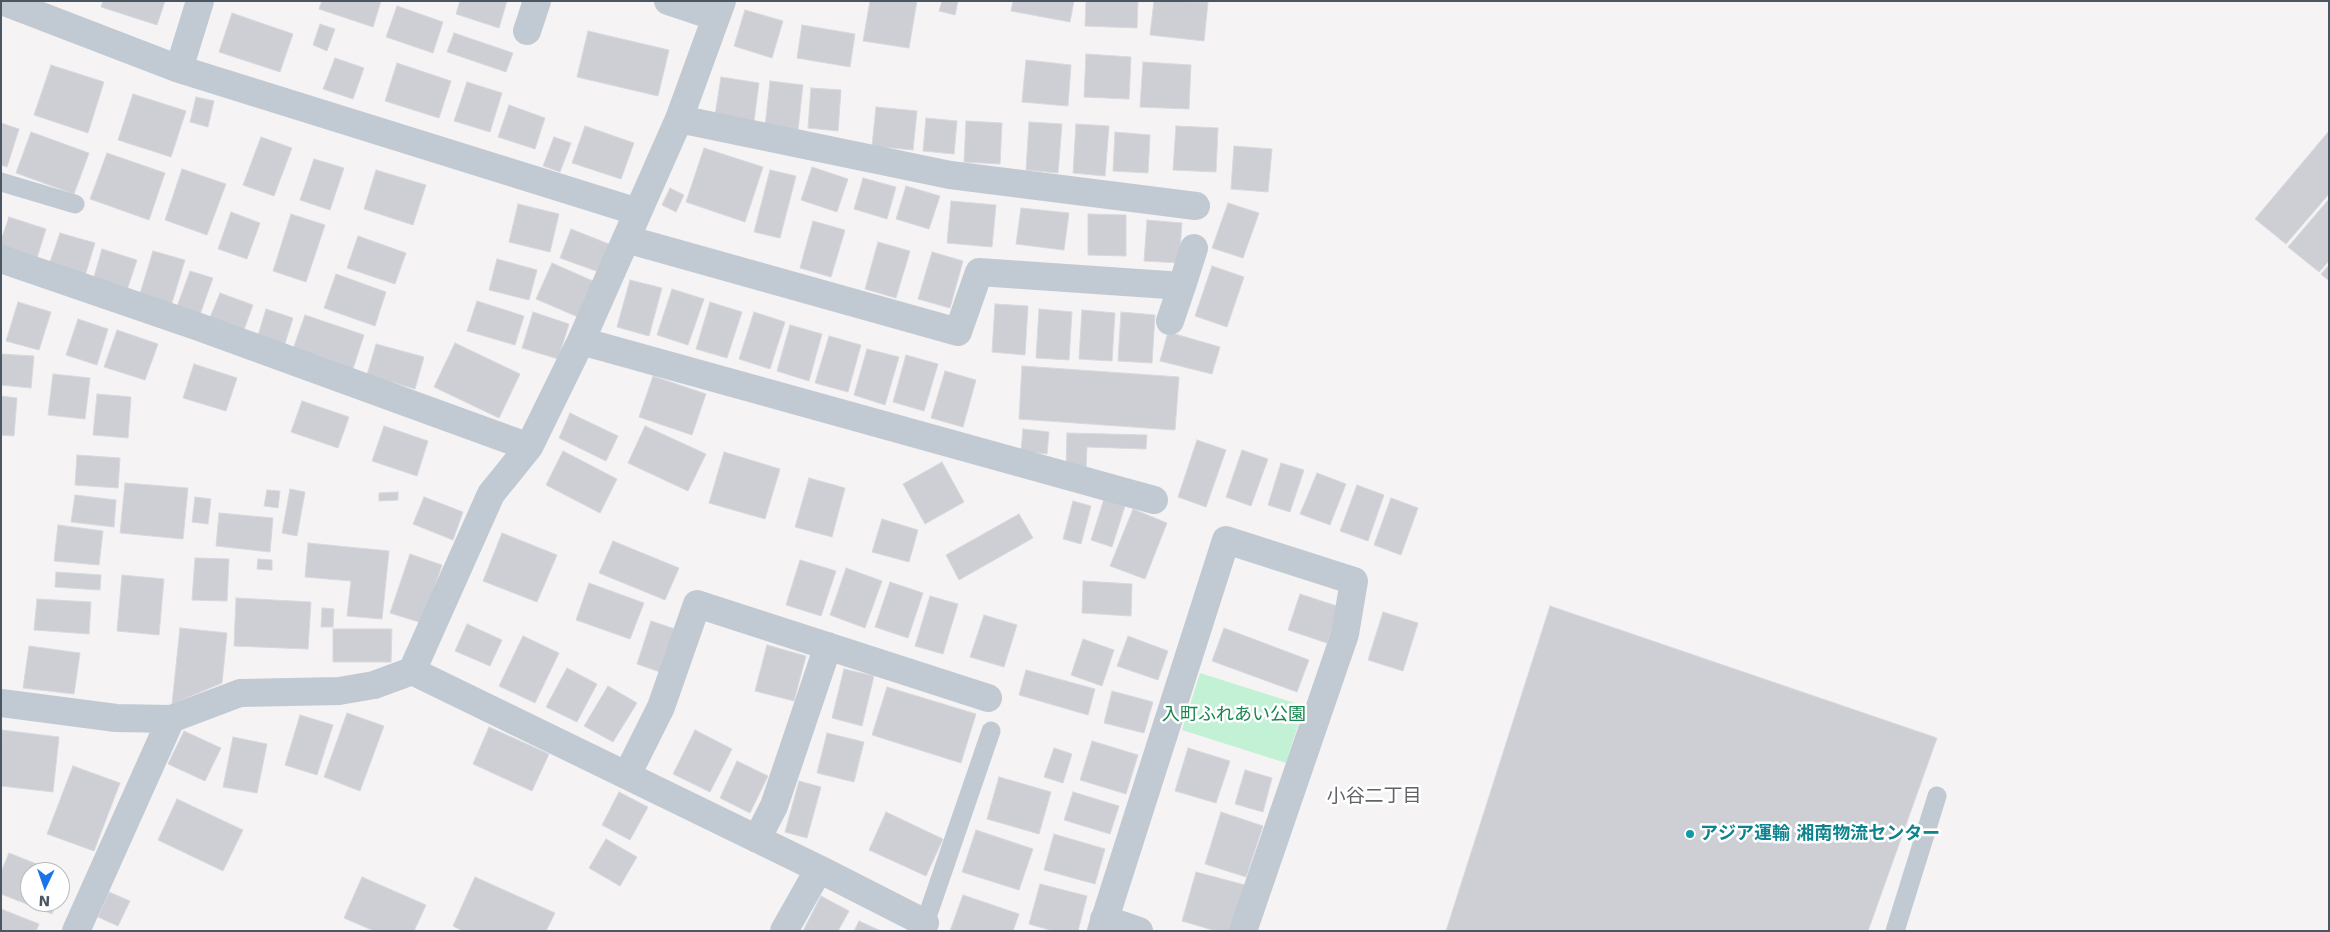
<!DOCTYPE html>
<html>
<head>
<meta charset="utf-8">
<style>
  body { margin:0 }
  #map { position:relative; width:2330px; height:932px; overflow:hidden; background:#f5f3f3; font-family:"DejaVu Sans",sans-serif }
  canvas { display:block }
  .frame { position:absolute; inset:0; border:2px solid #4a5661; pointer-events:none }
  .north { position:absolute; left:20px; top:862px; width:50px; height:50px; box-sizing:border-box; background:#fff; border:1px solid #b7bbc0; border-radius:50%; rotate:183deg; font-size:14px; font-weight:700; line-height:20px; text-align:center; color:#4a5661 }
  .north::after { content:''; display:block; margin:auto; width:18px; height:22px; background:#1a73e8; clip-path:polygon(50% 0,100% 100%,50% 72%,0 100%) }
</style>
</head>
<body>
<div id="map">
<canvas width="2330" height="932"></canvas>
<div class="frame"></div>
<div class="north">N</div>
</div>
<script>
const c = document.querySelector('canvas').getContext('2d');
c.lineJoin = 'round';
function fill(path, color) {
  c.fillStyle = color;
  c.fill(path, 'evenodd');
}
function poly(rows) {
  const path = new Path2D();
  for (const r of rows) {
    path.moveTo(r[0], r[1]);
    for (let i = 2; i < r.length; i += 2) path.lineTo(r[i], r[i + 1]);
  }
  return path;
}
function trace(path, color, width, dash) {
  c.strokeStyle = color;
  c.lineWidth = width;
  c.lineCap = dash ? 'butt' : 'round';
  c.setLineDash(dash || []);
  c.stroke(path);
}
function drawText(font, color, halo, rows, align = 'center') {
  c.font = font + ' "DejaVu Sans","Noto Sans JP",sans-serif';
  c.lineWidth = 5;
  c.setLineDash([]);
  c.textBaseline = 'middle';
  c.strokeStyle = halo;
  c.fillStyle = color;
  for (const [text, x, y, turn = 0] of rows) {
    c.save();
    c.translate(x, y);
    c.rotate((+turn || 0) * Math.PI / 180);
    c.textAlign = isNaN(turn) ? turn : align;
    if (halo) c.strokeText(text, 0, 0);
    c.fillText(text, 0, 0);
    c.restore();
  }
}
fill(poly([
  [1200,673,1304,706,1286,763,1182,730]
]), '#c3f1d5');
const building = poly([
  [103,1,165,1,157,25,101,7,103,1],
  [322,1,381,1,373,27,319,9,322,1],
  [460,1,507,1,499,28,456,14,460,1],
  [870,1,917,1,909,48,863,41,870,1],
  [942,1,958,1,955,15,939,11,942,1],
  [1013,1,1074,1,1070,22,1011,11,1013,1],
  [1086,1,1138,1,1137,28,1085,26,1086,1],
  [1154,1,1208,2,1204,41,1150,35,1154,1],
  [397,6,443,22,433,53,386,37,397,6],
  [745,10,783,21,772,58,734,46,745,10],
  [232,13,293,34,280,72,219,52,232,13],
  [320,24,335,29,327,51,313,45,320,24],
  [802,25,855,34,850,67,797,58,802,25],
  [588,31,669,50,658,96,577,77,588,31],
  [454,33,513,53,506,72,447,52,454,33],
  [1086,54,1131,57,1129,99,1084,97,1086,54],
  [335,58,364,68,353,99,323,89,335,58],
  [1026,60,1071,65,1068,106,1022,102,1026,60],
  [1143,62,1191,65,1189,109,1140,107,1143,62],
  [397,63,451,81,439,118,385,101,397,63],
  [51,65,104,82,88,133,34,115,51,65],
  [721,77,759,83,754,121,715,115,721,77],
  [770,81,803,85,798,130,765,127,770,81],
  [467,82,502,93,490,132,454,121,467,82],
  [811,88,841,90,838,131,808,128,811,88],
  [133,94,186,111,171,157,118,140,133,94],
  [196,97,214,101,208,127,190,122,196,97],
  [509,105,545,118,535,149,498,137,509,105],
  [876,107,917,111,913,150,872,146,876,107],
  [926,118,957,121,954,154,923,151,926,118],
  [966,121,1002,123,1000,164,964,162,966,121],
  [1029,122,1062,124,1058,173,1026,170,1029,122],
  [1,123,19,129,7,167,1,165,1,123],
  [1076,124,1109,126,1105,176,1073,173,1076,124],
  [585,126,634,143,621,179,572,163,585,126],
  [1176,126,1218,128,1216,172,1173,170,1176,126],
  [2329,131,2329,194,2286,244,2255,219,2329,131],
  [31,132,89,153,74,194,16,173,31,132],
  [1115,132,1150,135,1148,173,1113,171,1115,132],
  [261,137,292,148,274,196,243,185,261,137],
  [554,137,571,143,560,172,543,166,554,137],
  [1234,146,1272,149,1268,192,1231,189,1234,146],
  [704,148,763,167,745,222,686,202,704,148],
  [107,153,165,173,149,220,90,199,107,153],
  [314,159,344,168,330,210,300,200,314,159],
  [812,167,848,179,837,212,801,200,812,167],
  [182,169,226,184,207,235,165,220,182,169],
  [376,170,426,185,413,225,364,209,376,170],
  [770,170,796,176,780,238,754,232,770,170],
  [863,178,896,187,887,219,854,209,863,178],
  [906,186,940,196,929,229,896,219,906,186],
  [670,188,684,195,676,212,662,205,670,188],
  [2329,199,2329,261,2319,272,2288,247,2329,199],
  [951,201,996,205,992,247,947,243,951,201],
  [1228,203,1259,213,1243,258,1212,248,1228,203],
  [518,204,559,214,550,252,509,242,518,204],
  [1021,208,1069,213,1064,250,1016,244,1021,208],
  [231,212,260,223,247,259,218,249,231,212],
  [291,214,325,225,306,282,273,271,291,214],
  [1088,214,1126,215,1126,256,1088,255,1088,214],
  [9,217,46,229,36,261,1,250,1,240,9,217],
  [1147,220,1182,223,1179,263,1144,261,1147,220],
  [813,221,845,230,831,277,800,268,813,221],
  [571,229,609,244,599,272,560,258,571,229],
  [60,233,95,243,85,276,49,265,60,233],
  [358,236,406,253,395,284,347,268,358,236],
  [878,242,910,251,896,298,865,289,878,242],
  [102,249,137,260,127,290,93,280,102,249],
  [153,251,185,260,171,306,139,297,153,251],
  [932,252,963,261,950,308,918,299,932,252],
  [497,259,537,270,529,300,489,290,497,259],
  [552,263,593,281,578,317,536,299,552,263],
  [2329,265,2329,281,2321,274,2329,265],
  [1212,266,1244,277,1227,327,1195,316,1212,266],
  [190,271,213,278,198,320,175,312,190,271],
  [336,274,386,292,375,326,324,308,336,274],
  [630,280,662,288,649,336,617,327,630,280],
  [672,289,704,299,688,345,657,335,672,289],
  [220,293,253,305,241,338,207,325,220,293],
  [477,301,524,316,515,345,467,331,477,301],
  [18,302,51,312,39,350,6,341,18,302],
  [710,302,742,312,727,358,696,349,710,302],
  [995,304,1028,306,1025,355,992,352,995,304],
  [266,309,293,318,283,350,256,342,266,309],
  [1039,309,1072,312,1069,360,1036,358,1039,309],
  [1082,310,1115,313,1112,361,1079,359,1082,310],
  [533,312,569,324,558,359,522,348,533,312],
  [754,312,785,322,770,369,739,359,754,312],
  [1121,312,1155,315,1152,363,1118,361,1121,312],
  [305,315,364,335,352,372,292,352,305,315],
  [78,319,108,329,97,365,66,355,78,319],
  [790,325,822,334,809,381,777,371,790,325],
  [117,330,158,344,145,380,104,367,117,330],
  [1168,332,1220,347,1212,374,1160,361,1168,332],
  [829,336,861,345,848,392,815,383,829,336],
  [455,343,520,374,499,418,434,387,455,343],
  [376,344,424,357,415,389,367,375,376,344],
  [867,349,899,357,885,405,854,395,867,349],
  [1,354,34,356,31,388,1,385,1,354],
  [906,355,938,364,924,411,893,402,906,355],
  [194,364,237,378,226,411,183,398,194,364],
  [1022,366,1179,377,1175,430,1019,419,1022,366],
  [945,371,976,380,963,427,931,418,945,371],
  [53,374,90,378,85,419,48,415,53,374],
  [653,376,706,394,692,435,639,417,653,376],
  [97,394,131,397,128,438,93,435,97,394],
  [1,396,17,398,14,436,1,435,1,396],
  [302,401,349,417,338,448,291,432,302,401],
  [570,413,618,436,606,461,559,438,570,413],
  [384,426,428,441,417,476,372,461,384,426],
  [645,426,706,454,688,491,628,463,645,426],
  [1023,429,1049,432,1047,454,1021,451,1023,429],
  [1067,433,1147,435,1146,449,1087,447,1086,468,1066,468,1067,433],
  [1197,440,1226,450,1206,507,1178,497,1197,440],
  [1242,450,1268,459,1251,506,1226,497,1242,450],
  [563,451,617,479,600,513,546,485,563,451],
  [724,452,780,469,765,519,709,503,724,452],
  [77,455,120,458,118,488,75,485,77,455],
  [942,462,964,502,925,524,903,484,942,462],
  [1281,463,1304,470,1290,512,1268,505,1281,463],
  [1317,473,1346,484,1330,525,1300,514,1317,473],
  [809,478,845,488,832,537,795,527,809,478],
  [125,483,188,488,183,539,120,533,125,483],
  [1357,485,1384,495,1368,541,1340,531,1357,485],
  [290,489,305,492,297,536,282,533,290,489],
  [267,490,280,491,278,508,264,506,267,490],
  [398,492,398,500,379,501,379,493,398,492],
  [75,495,116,500,114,527,71,522,75,495],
  [195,497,211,499,208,524,192,522,195,497],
  [424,497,463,512,453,540,413,524,424,497],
  [1391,498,1418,508,1401,555,1374,545,1391,498],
  [1104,499,1125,506,1112,547,1091,540,1104,499],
  [1073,501,1091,506,1081,544,1063,539,1073,501],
  [1133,509,1167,523,1145,579,1110,566,1133,509],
  [219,513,273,518,270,552,216,546,219,513],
  [1019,514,1033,538,959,580,946,555,1019,514],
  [882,519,918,530,909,562,872,552,882,519],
  [58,525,103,531,99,565,54,561,58,525],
  [502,533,557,555,537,602,483,581,502,533],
  [613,541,679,568,665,600,599,573,613,541],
  [308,543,389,551,382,619,347,616,351,581,305,577,308,543],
  [410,554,442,565,422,623,390,613,410,554],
  [195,558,229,559,227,601,192,600,195,558],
  [258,559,272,560,272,570,257,569,258,559],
  [800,560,836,571,821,616,786,605,800,560],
  [846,568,882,581,865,628,830,615,846,568],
  [56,572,101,575,100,590,55,587,56,572],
  [122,575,164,579,159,635,117,631,122,575],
  [1083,581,1132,584,1131,616,1082,613,1083,581],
  [890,582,923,593,908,638,875,627,890,582],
  [589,583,644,603,630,639,576,620,589,583],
  [1300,594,1340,607,1327,643,1288,630,1300,594],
  [930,596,958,604,943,654,915,646,930,596],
  [236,598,311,602,308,649,234,646,236,598],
  [37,599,91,602,89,634,34,630,37,599],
  [1550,606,1937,738,1868,931,1446,931,1550,606],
  [322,608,334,609,333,627,321,627,322,608],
  [1383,612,1418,623,1403,671,1368,660,1383,612],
  [984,615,1017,625,1004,667,970,657,984,615],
  [651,621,675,629,660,672,637,664,651,621],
  [467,624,502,640,490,666,455,651,467,624],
  [180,628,227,633,222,683,172,704,180,628],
  [1224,628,1309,660,1297,692,1212,661,1224,628],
  [333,629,392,629,391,662,333,662,333,629],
  [523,636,559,653,535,703,499,686,523,636],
  [1128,636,1168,651,1158,680,1117,666,1128,636],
  [1083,639,1114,650,1102,686,1071,675,1083,639],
  [767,645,806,656,794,701,755,691,767,645],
  [29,646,80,653,74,694,23,688,29,646],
  [567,668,597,684,577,722,546,707,567,668],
  [844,669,874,676,862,726,832,718,844,669],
  [1026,670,1095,689,1088,715,1019,695,1026,670],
  [608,686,637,703,613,742,584,726,608,686],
  [887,687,976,714,961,763,872,735,887,687],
  [1112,691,1153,702,1144,733,1104,723,1112,691],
  [347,713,384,726,360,791,324,777,347,713],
  [300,715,333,725,317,775,285,765,300,715],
  [489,727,549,754,532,791,473,764,489,727],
  [2,730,59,737,53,792,1,786,2,730],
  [695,730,732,749,710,792,673,774,695,730],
  [184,731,221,748,205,781,168,764,184,731],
  [827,733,864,742,854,782,817,773,827,733],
  [233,737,267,744,257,793,223,787,233,737],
  [1092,741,1138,755,1126,794,1080,780,1092,741],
  [1054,748,1072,754,1063,783,1044,777,1054,748],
  [1188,748,1230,761,1216,803,1175,791,1188,748],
  [737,761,768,776,750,813,720,798,737,761],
  [73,766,120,783,94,851,47,834,73,766],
  [1245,770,1272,778,1263,812,1235,804,1245,770],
  [999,777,1051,792,1039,834,987,819,999,777],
  [799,781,821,787,807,838,785,832,799,781],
  [619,792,648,807,630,840,602,825,619,792],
  [1073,792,1119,806,1110,834,1064,820,1073,792],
  [177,799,243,830,223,871,158,840,177,799],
  [886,812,943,839,926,876,869,850,886,812],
  [1221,812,1263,826,1246,877,1205,864,1221,812],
  [976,830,1033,849,1019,890,962,872,976,830],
  [1054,834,1105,849,1095,884,1044,870,1054,834],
  [606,839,637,857,620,886,589,868,606,839],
  [9,853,57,872,30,872,30,902,57,902,52,914,1,894,1,872,9,853],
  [1196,872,1245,885,1232,931,1216,931,1182,921,1196,872],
  [60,873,67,876,60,895,60,873],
  [362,877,426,905,414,931,374,931,344,918,362,877],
  [475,877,555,913,546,931,463,931,453,926,475,877],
  [1040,884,1087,896,1078,931,1053,931,1029,924,1040,884],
  [109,892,130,901,118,926,98,917,109,892],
  [963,895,1019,914,1013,931,950,931,963,895],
  [821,896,849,911,838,931,803,931,821,896],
  [1,909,39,924,36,931,1,931,1,909],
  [859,921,881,931,854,931,859,921]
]);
fill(building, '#cdcfd5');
trace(building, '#d7d9de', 1);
trace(poly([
  [1,182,75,204],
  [925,923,991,731],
  [1895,931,1937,796]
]), '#c1cad2', 19);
trace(poly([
  [2,1,179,69,200,1],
  [668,1,716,17],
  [527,31,537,1],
  [179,69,638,212],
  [679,119,950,175,1196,206],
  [626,239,958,332,979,272,1182,286,1194,248],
  [1,259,199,327,529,447],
  [1170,321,1182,286],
  [581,341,1154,500],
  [412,671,819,869,784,931],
  [1,703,116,718,171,719],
  [627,775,661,707,697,604,988,698],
  [757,839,774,806,828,646],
  [819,869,925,923],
  [1104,919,1139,931],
  [76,931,171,719,240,693,339,691,374,685,412,671,491,494,529,447,581,341,679,119,722,1],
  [1101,931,1226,540,1354,581,1345,634,1243,931]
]), '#c1cad2', 28);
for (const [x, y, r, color] of [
  [1690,834,5,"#0f9aa8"]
]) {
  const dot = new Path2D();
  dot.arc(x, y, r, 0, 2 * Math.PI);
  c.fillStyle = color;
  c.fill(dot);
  trace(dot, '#fff', 2);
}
drawText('18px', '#17864f', '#fff', [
  ["入町ふれあい公園",1234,715]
]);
drawText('bold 18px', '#0d838f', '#fff', [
  ["アジア運輸 湘南物流センター",1700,834]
], 'left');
drawText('19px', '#5f6368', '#fff', [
  ["小谷二丁目",1374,797]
]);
</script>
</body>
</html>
